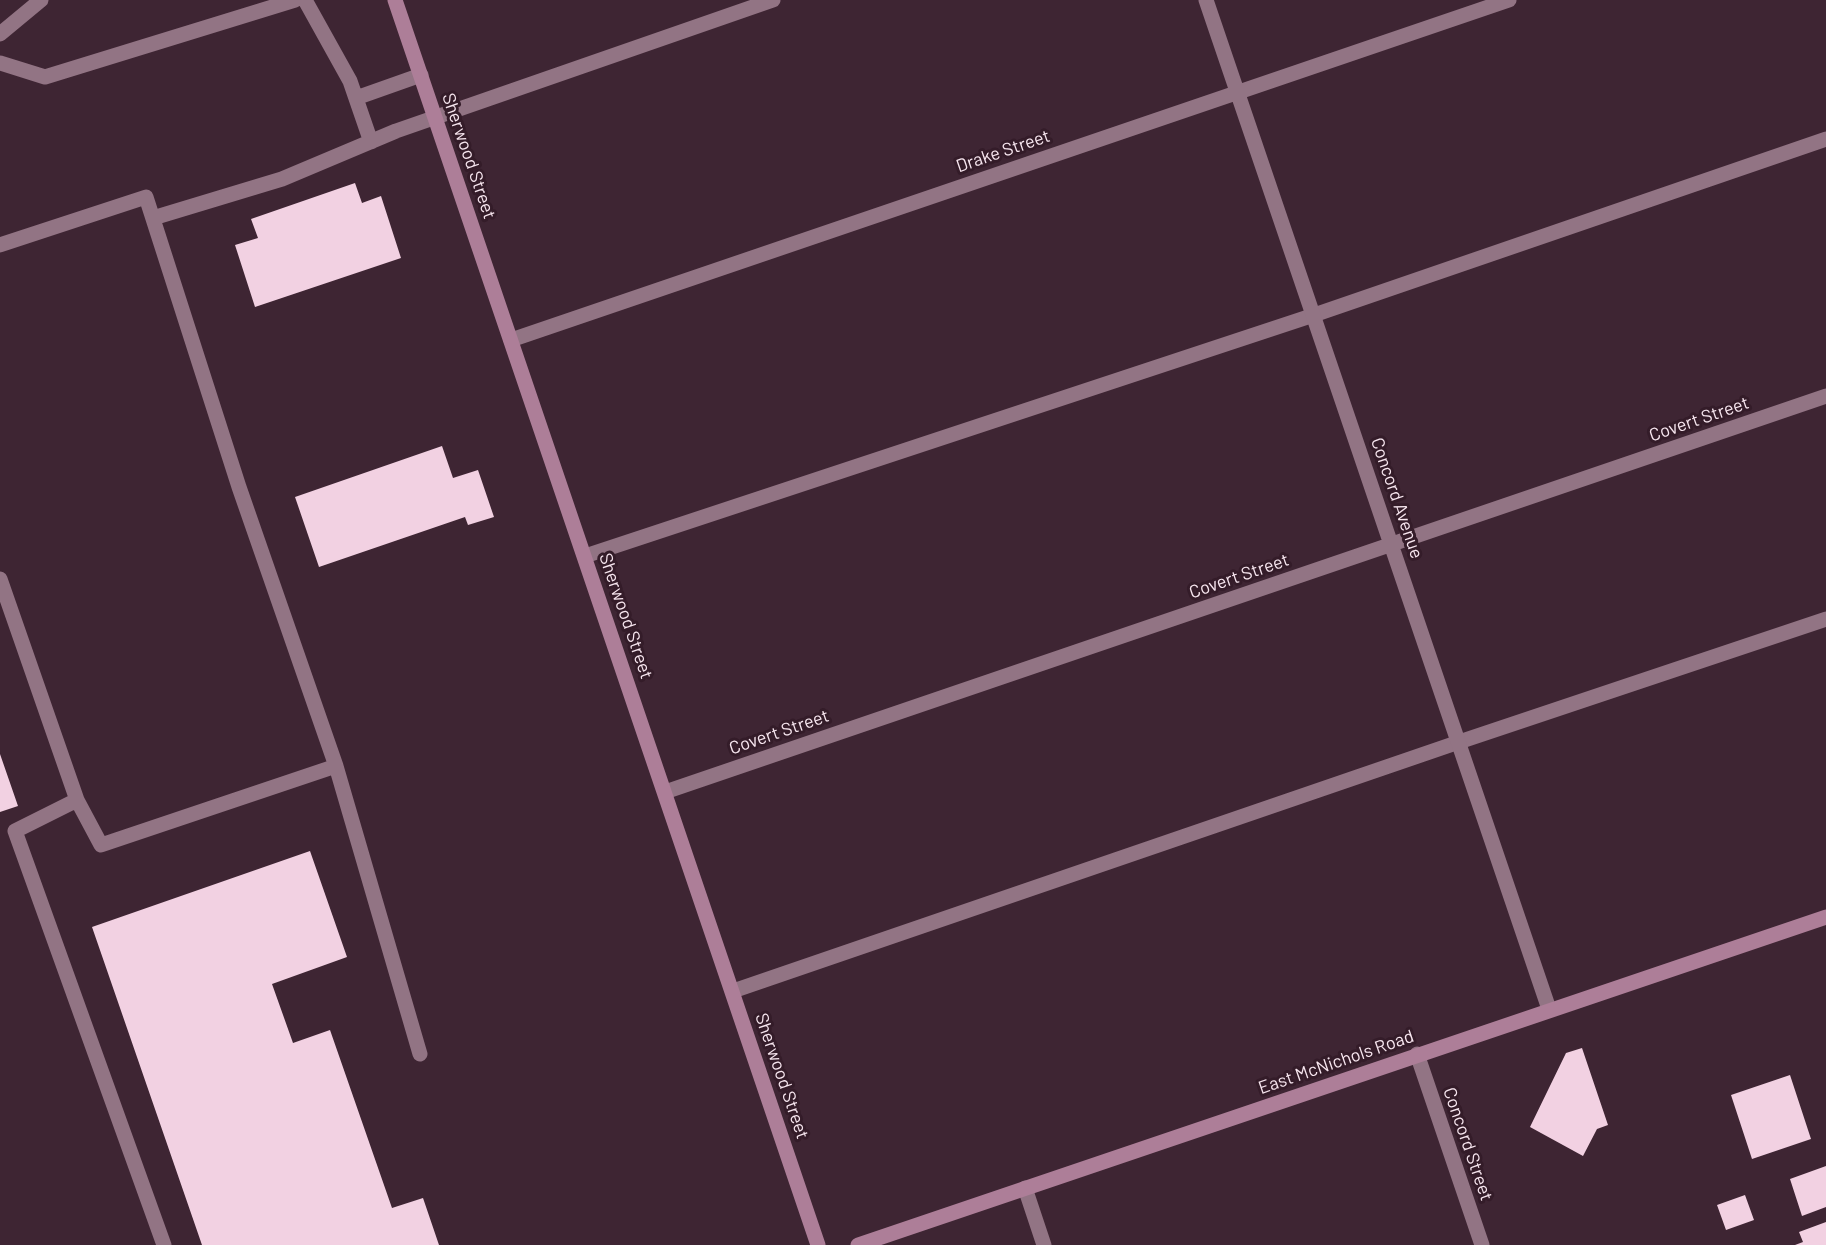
<!DOCTYPE html>
<html>
<head>
<meta charset="utf-8">
<style>
  body { margin:0 }
  canvas { display:block; background:#3e2533 }
</style>
</head>
<body>
<canvas width="1826" height="1245"></canvas>
<script>
const c = document.querySelector('canvas').getContext('2d');
c.lineJoin = 'round';
function fill(path, color) {
  c.fillStyle = color;
  c.fill(path, 'evenodd');
}
function poly(rows) {
  const path = new Path2D();
  for (const r of rows) {
    path.moveTo(r[0], r[1]);
    for (let i = 2; i < r.length; i += 2) path.lineTo(r[i], r[i + 1]);
  }
  return path;
}
function trace(path, color, width, dash) {
  c.strokeStyle = color;
  c.lineWidth = width;
  c.lineCap = dash ? 'butt' : 'round';
  c.setLineDash(dash || []);
  c.stroke(path);
}
function drawText(font, color, halo, rows, align = 'center') {
  c.font = font + ' Barlow,sans-serif';
  c.lineWidth = 6;
  c.setLineDash([]);
  c.textBaseline = 'middle';
  c.strokeStyle = halo;
  c.fillStyle = color;
  for (const [text, x, y, turn = 0] of rows) {
    c.save();
    c.translate(x, y);
    c.rotate((+turn || 0) * Math.PI / 180);
    c.textAlign = isNaN(turn) ? turn : align;
    if (halo) c.strokeText(text, 0, 0);
    c.fillText(text, 0, 0);
    c.restore();
  }
}
fill(poly([
  [355,183,362,203,381,196,401,258,255,307,235,245,258,238,251,219],
  [442,446,453,478,478,470,494,517,468,525,465,517,319,567,295,497],
  [0,754,18,806,0,812],
  [310,851,347,957,272,984,293,1043,330,1030,392,1208,423,1198,439,1245,202,1245,92,927],
  [1582,1048,1608,1125,1597,1129,1583,1156,1530,1127,1566,1053],
  [1790,1075,1811,1139,1752,1159,1731,1095],
  [1826,1166,1826,1207,1802,1216,1790,1179],
  [1745,1195,1754,1220,1726,1230,1717,1205],
  [1826,1222,1826,1245,1795,1245,1803,1242,1799,1232]
]), '#f2d1e2');
trace(poly([
  [305,0,350,81,371,142],
  [0,34,41,0],
  [0,63,45,77,295,0],
  [356,98,421,75],
  [153,218,282,179,396,131,773,0],
  [0,245,146,197,239,487,336,766],
  [585,556,1314,315,1826,139],
  [0,579,77,800],
  [733,991,1459,742,1826,619],
  [164,1245,15,831,77,800,101,845,336,766,420,1054]
]), '#927484', 15);
trace(poly([
  [1206,0,1549,1009],
  [511,340,1509,0],
  [665,792,1826,396],
  [1417,1054,1482,1245],
  [1025,1188,1044,1245]
]), '#927484', 15);
trace(poly([
  [395,0,818,1245],
  [858,1245,1826,917]
]), '#ad7e98', 15);
drawText('18px', '#f8e7f0', '#341c29', [
  ["Drake Street",1003,151,-19],
  ["Sherwood Street",469,156,71],
  ["Covert Street",1699,419,-19],
  ["Concord Avenue",1397,498,71],
  ["Covert Street",1239,576,-19],
  ["Sherwood Street",626,616,71],
  ["Covert Street",779,732,-19],
  ["East McNichols Road",1336,1062,-19],
  ["Sherwood Street",782,1076,71],
  ["Concord Street",1468,1144,71]
]);
</script>
</body>
</html>
